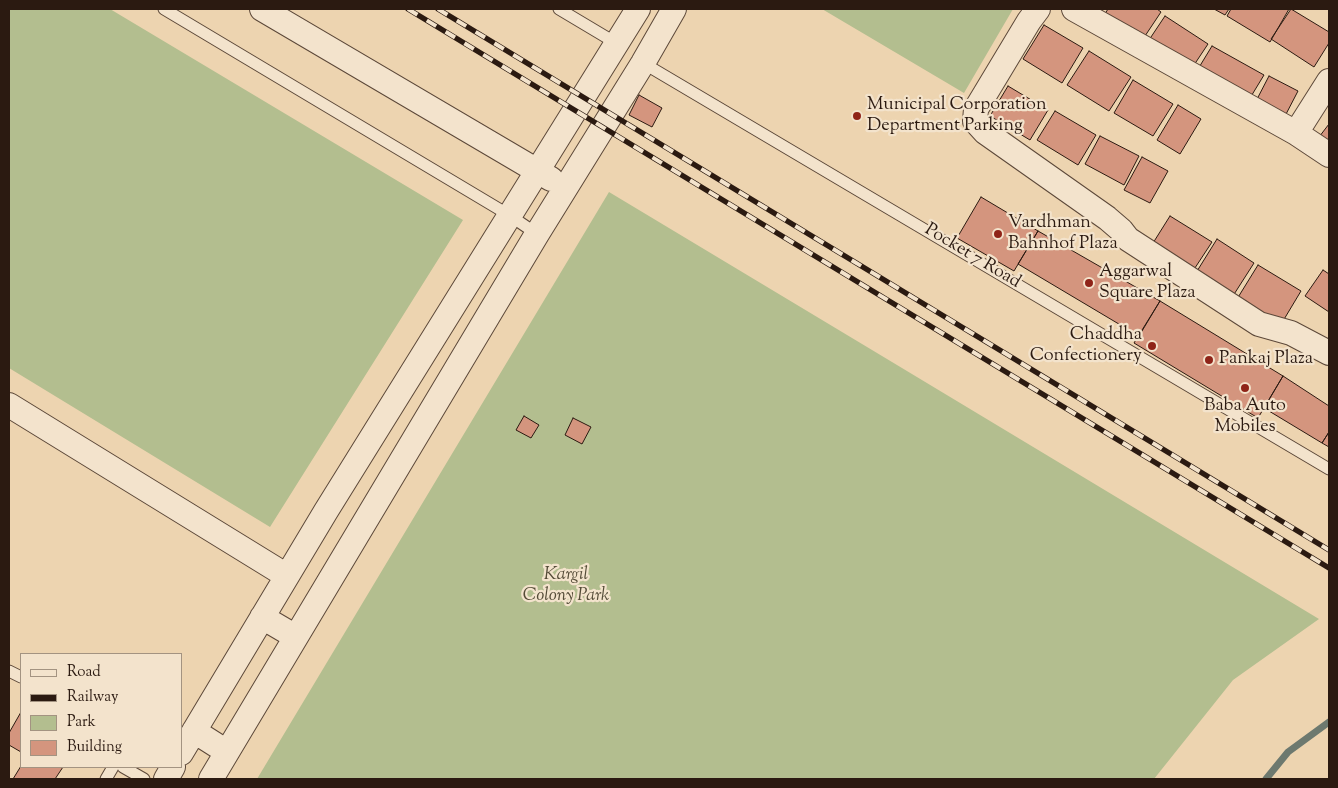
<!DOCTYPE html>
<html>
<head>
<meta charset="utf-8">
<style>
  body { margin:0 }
  #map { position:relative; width:1338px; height:788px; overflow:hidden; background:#edd4b0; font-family:"Sorts Mill Goudy",serif }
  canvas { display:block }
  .frame { position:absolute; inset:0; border:10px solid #2b1a11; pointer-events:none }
  .legend { position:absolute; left:20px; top:653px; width:162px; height:115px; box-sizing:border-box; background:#f3e3cc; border:1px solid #a39381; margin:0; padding:6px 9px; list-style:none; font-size:15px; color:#2b1a11 }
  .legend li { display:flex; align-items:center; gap:10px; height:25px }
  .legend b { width:25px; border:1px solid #a39381 }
</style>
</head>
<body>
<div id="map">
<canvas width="1338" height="788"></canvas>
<div class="frame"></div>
<ul class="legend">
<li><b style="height:6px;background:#f3e3cc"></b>Road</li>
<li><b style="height:6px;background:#2b1a11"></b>Railway</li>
<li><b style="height:14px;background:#b3be8f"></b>Park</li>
<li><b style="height:14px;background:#d4957e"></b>Building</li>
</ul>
</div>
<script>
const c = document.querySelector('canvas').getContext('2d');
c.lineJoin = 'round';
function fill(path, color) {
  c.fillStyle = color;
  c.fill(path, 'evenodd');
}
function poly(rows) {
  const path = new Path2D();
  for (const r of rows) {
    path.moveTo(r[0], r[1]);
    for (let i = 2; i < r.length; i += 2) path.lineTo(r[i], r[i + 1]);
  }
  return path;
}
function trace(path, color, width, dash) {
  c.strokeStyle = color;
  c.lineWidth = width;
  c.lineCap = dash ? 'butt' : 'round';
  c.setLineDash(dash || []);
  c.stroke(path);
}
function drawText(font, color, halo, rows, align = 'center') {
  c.font = font + ' "Sorts Mill Goudy",serif';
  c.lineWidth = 4.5;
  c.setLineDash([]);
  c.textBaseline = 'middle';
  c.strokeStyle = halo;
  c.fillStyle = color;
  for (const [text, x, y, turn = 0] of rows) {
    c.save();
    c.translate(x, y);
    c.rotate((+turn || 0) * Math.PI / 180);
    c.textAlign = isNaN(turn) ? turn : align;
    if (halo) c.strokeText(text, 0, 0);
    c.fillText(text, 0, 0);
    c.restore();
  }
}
fill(poly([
  [9,9,110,9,463,220,270,527,9,368],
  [822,9,1013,9,964,93],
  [609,192,892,362,1319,619,1233,680,1154,779,257,779]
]), '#b3be8f');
trace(poly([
  [1266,779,1288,752,1329,722]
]), '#6d796f', 7);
const building = poly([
  [1108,9,1157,9,1161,12,1141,42,1103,17,1108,9],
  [1214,9,1229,9,1225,15,1214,9],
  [1231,9,1289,9,1270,42,1227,16,1231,9],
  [1291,9,1329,32,1329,43,1314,67,1271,39,1291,9],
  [1165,16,1208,44,1192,68,1149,40,1165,16],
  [1044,25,1083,48,1062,83,1023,59,1044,25],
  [1212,46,1264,75,1247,103,1195,74,1212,46],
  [1089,51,1131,77,1109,111,1067,85,1089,51],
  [1269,76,1298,91,1284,118,1255,103,1269,76],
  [1133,80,1173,104,1153,136,1114,113,1133,80],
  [1008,86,1048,110,1030,140,990,116,1008,86],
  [639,95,662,108,652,127,629,115,639,95],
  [1178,105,1201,119,1180,154,1157,140,1178,105],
  [1055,111,1096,135,1078,165,1037,140,1055,111],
  [1329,124,1329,151,1316,141,1329,124],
  [1100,136,1139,156,1124,185,1085,164,1100,136],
  [1142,157,1168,171,1150,203,1124,190,1142,157],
  [981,197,1038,231,1014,271,957,238,981,197],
  [1170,216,1212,242,1189,277,1148,251,1170,216],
  [1038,231,1160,301,1139,336,1018,264,1038,231],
  [1217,239,1254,263,1231,299,1194,276,1217,239],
  [1258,265,1301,291,1280,326,1237,299,1258,265],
  [1323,270,1329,274,1329,312,1305,296,1323,270],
  [1160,301,1283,376,1258,418,1134,343,1160,301],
  [1283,376,1329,406,1329,432,1322,443,1264,408,1283,376],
  [524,416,539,425,531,438,516,430,524,416],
  [573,418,591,427,582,444,565,435,573,418],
  [1329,432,1329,447,1322,443,1329,432],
  [21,712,21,752,9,745,9,733,21,712],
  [21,766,21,767,63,767,55,779,13,779,21,766]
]);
fill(building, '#d4957e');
trace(building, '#2b1a11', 1);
const lane = poly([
  [164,9,509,215,537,234],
  [559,9,616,43],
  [643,63,1329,469],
  [9,671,21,677],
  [123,767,144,779],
  [106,779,113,767]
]);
const street = poly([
  [262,9,551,179],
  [1038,9,1029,21,976,109,975,121,985,132,1107,218,1121,230,1128,239,1259,324,1291,333,1329,353],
  [1074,9,1296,133,1329,155],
  [1296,133,1329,81],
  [9,405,287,576],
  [262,617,296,637],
  [194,731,227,752],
  [181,753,326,511,638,9],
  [166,779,173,767],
  [211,779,537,234,643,63,674,9]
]);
trace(lane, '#5c4839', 13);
trace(street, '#5c4839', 26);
trace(lane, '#f3e3cc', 11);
trace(street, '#f3e3cc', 24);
const rail = poly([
  [408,9,1329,568],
  [438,9,1329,550]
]);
trace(rail, '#2b1a11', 5.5);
trace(rail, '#f3e3cc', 4, [11]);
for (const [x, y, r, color] of [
  [857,116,5,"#8f2418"],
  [998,234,5,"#8f2418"],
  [1089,283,5,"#8f2418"],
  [1152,346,5,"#8f2418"],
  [1209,360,5,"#8f2418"],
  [1245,388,5,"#8f2418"]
]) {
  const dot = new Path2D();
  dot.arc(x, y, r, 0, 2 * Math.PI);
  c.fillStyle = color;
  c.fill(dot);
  trace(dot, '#f3e3cc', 2);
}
drawText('18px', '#2b1a11', '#f3e3cc', [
  ["Municipal Corporation",867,106],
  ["Department Parking",867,127],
  ["Vardhman",1008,224],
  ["Bahnhof Plaza",1008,245],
  ["Aggarwal",1099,273],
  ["Square Plaza",1099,294],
  ["Chaddha",1142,336,"right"],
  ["Confectionery",1142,357,"right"],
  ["Pankaj Plaza",1219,360],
  ["Baba Auto",1245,407,"center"],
  ["Mobiles",1245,428,"center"]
], 'left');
drawText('18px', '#2b1a11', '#f3e3cc', [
  ["Pocket 7 Road",972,257,31]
]);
drawText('italic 18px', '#544b37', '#f3e3cc', [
  ["Kargil",566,576],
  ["Colony Park",566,597]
]);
</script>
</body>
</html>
